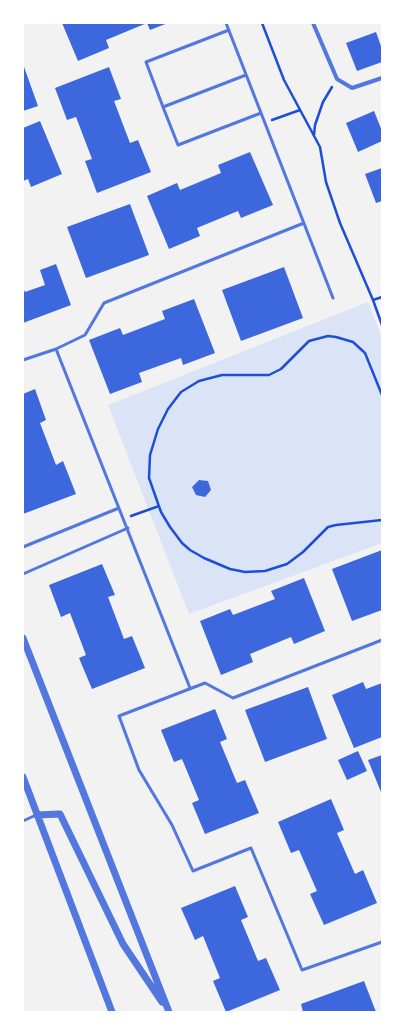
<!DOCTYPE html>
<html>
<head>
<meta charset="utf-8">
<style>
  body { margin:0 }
  #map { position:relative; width:405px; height:1035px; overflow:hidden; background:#f2f2f2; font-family:Cabin,sans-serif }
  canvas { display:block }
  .frame { position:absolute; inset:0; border:24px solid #fff; pointer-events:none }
</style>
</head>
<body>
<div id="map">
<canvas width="405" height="1035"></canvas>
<div class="frame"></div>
</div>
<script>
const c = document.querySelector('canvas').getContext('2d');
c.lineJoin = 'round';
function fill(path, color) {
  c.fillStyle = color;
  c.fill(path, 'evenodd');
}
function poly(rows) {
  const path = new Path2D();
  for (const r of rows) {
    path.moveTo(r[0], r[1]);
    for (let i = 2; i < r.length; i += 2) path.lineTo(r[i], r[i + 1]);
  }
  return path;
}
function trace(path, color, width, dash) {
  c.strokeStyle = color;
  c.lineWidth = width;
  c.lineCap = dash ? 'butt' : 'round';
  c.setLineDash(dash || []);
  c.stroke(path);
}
fill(poly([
  [368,302,382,338,382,543,189,614,108,405]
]), '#dbe4f7');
fill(poly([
  [62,23,168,23,150,30,147,23,106,40,109,48,78,61],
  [376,32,382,49,382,62,357,71,346,43],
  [23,64,38,106,23,111],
  [109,67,121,99,114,101,130,143,138,140,151,172,97,193,85,161,92,159,76,117,67,120,55,88],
  [374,111,382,131,382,141,358,152,346,123],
  [40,121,62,174,31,187,28,179,23,181,23,128],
  [250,152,273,205,241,218,238,211,197,228,200,236,169,249,147,196,177,183,180,190,221,173,218,165],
  [382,168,382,201,376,203,365,174],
  [130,204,149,255,86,278,67,227],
  [56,264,71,305,23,323,23,288,25,292,45,285,40,270],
  [284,267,303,318,241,341,222,290],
  [194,299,215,353,183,365,181,358,139,373,142,382,110,394,89,340,120,328,123,335,165,319,162,311],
  [35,389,46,420,40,423,56,465,63,461,76,494,23,514,23,394],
  [199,480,208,481,211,490,205,497,196,495,192,487],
  [382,550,382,610,352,621,332,569],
  [102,564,115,595,108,597,124,639,132,636,145,668,92,689,79,658,86,655,70,613,61,617,49,585],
  [304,578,325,631,294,644,291,637,250,654,253,662,221,675,200,621,230,609,233,615,275,599,271,591],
  [363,682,366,689,382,683,382,737,354,748,332,695],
  [308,687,327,739,265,762,245,710],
  [215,709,227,739,220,742,237,783,245,780,259,813,205,834,192,803,199,800,182,759,174,762,161,730],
  [358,751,367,771,347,780,338,760],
  [382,755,382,791,381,792,368,760],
  [331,799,344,830,337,833,355,874,363,870,377,903,324,925,310,894,317,891,299,850,291,853,278,822],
  [235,886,248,917,241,920,258,961,266,958,280,990,226,1012,213,981,220,978,203,936,195,940,181,908],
  [364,981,376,1012,303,1012,301,1004]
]), '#3d67dc');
trace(poly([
  [262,23,284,80,320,147,326,182,340,223,373,300,382,325],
  [272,120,300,110],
  [314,135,315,125,323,102,332,87],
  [373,300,382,297],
  [382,395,365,353,353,342,336,337,328,336,309,341,281,369,269,375,222,375,199,381,181,392,168,409,158,429,150,455,149,478,161,512,170,527,182,543,190,550,204,558,230,569,245,572,265,571,287,564,303,552,328,527,336,525,382,520],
  [131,516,159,506]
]), '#1d4ed8', 2.5);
trace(poly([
  [226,23,333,298],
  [229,30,146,62,163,107,178,145,261,113],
  [163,107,246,75],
  [56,349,190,688],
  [23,360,56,349,85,335,104,303,304,223],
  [23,547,119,508],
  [23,574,128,528],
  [382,640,233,698,205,683,119,716,139,770,172,825,193,871,251,848,302,970,382,942],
  [23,821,36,815]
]), '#5277de', 3);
trace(poly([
  [313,23,337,79,352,88,382,78]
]), '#5277de', 4);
trace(poly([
  [23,638,169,1012],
  [23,777,112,1012],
  [37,815,60,814,123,944,162,1002]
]), '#5277de', 7);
</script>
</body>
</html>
